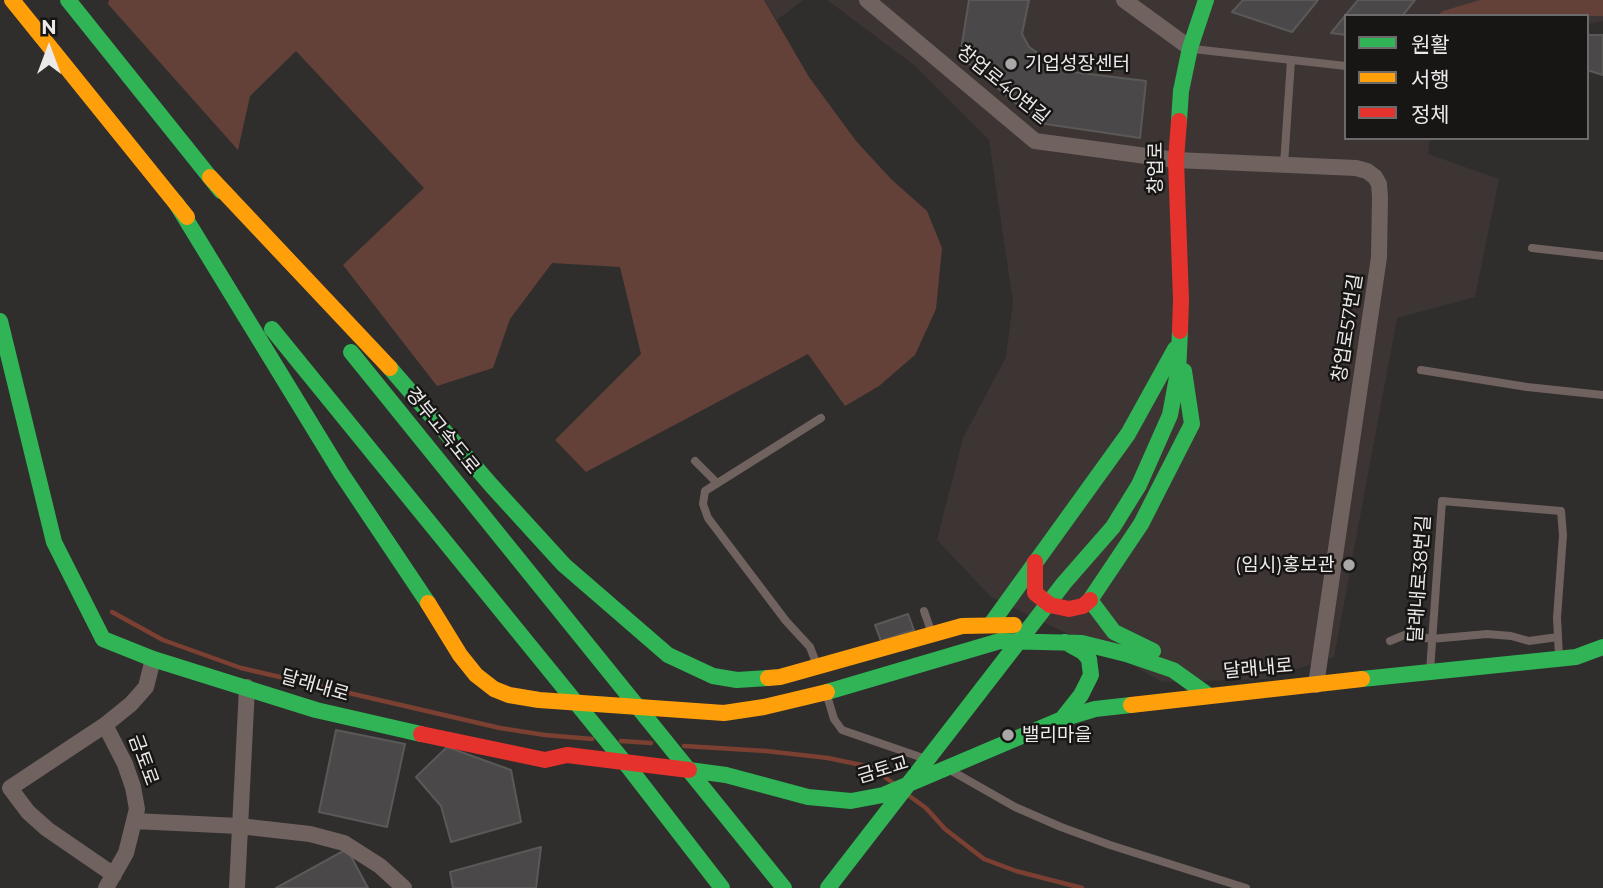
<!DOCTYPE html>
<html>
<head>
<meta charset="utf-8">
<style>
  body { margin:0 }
  #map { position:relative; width:1603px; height:888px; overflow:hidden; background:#2f2e2d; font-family:Montserrat,"Noto Sans KR",sans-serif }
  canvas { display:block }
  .legend { position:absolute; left:1344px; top:14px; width:245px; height:126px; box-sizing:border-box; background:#171615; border:2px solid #6c6a6a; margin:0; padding:9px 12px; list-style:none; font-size:21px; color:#ebe9e9 }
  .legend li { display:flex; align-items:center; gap:14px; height:35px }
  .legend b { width:35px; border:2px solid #6c6a6a }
  .north { position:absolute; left:14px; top:14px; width:70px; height:70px; -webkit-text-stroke:5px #171615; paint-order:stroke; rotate:0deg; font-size:19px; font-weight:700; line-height:28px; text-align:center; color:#ebe9e9 }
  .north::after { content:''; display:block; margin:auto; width:24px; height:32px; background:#ebe9e9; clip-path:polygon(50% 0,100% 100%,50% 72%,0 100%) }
</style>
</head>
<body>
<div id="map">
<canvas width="1603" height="888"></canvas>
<ul class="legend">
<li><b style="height:9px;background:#30b455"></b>원활</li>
<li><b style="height:9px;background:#ff9f0a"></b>서행</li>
<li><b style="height:9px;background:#e5322d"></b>정체</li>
</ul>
<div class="north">N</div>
</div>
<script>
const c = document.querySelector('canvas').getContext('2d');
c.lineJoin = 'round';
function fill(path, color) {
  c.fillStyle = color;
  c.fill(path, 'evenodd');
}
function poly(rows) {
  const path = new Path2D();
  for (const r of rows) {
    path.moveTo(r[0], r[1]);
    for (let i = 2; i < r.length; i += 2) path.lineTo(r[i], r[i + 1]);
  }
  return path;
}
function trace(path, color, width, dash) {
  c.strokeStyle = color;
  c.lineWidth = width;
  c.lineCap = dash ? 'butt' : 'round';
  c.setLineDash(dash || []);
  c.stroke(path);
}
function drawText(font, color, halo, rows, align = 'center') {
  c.font = font + ' Montserrat,"Noto Sans KR",sans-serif';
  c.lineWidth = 5;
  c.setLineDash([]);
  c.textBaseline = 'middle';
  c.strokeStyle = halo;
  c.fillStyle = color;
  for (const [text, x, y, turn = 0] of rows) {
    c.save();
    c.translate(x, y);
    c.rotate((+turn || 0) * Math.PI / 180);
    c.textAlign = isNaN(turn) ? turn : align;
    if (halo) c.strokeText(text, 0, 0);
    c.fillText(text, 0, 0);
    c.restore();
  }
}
fill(poly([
  [764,0,803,0,777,20],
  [827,0,1603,0,1603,21,1587,24,1587,16,1346,16,1346,138,1430,138,1428,154,1499,179,1475,297,1397,318,1334,657,1266,679,1162,682,1129,663,991,597,937,540,963,438,1006,357,1013,302,989,140,914,65]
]), '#3d3533');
fill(poly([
  [109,0,764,0,809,77,856,141,892,180,927,211,942,248,936,309,915,355,879,386,845,406,808,354,586,472,555,440,641,354,620,267,552,263,510,319,493,368,437,386,343,265,424,188,296,51,250,96,238,150,108,4],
  [1480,0,1603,0,1603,16,1437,16,1443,11]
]), '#644138');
trace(poly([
  [112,612,163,640,241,668,500,728,545,735,592,739],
  [621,741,651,743],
  [684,746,766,751,828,758,871,767,893,783],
  [908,795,926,808,945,829,984,859,1016,871,1082,888]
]), '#7b4032', 4.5);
const building = poly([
  [969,0,1029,0,1022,34,1029,47,1064,71,1146,81,1140,138,1039,123,960,56,969,0],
  [1243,0,1318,0,1292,32,1232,12,1243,0],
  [1358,0,1415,0,1402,16,1346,16,1346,35,1331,33,1358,0],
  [1587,35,1603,35,1603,75,1587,70,1587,35],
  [908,614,914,630,881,641,875,625,908,614],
  [336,730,405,744,387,827,319,812,336,730],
  [447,747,511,770,521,822,451,842,441,806,416,777,447,747],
  [541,847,536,888,453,888,450,872,541,847],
  [347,849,368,888,276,888,347,849]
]);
fill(building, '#4a4848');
trace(building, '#5a5958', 2);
trace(poly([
  [1193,49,1346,66],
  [1284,165,1291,60],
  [1532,248,1603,256],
  [1421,370,1527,387,1603,395],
  [695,461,717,483],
  [924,611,930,628],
  [1390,641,1407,634,1431,639,1487,634,1511,636,1529,641,1558,637],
  [815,660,810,647,786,621,708,518,703,504,705,491,821,418],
  [1430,671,1442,501,1561,511,1563,535,1557,618,1559,656],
  [828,699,834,719,842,730,926,759],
  [950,770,1015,807,1061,827,1110,845,1246,888]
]), '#70625f', 8);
trace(poly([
  [867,0,1035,141,1176,160,1356,168,1367,171,1375,177,1379,184,1380,197,1379,257,1316,685],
  [1124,0,1190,48],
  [105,725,10,788,28,812,47,829,114,875],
  [134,821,239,826,310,834,344,843,380,866,404,888],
  [106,888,126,853,137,809,133,787,125,764,105,725,131,704,146,687,153,659],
  [237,888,247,687]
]), '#70625f', 16);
trace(poly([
  [68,0,221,191],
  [1179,121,1181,91,1190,48,1206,0],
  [176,203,341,473,428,603],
  [0,321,54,542,103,639,153,659,316,710,421,734],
  [272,329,630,769,722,888],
  [351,352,784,888],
  [390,368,491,485,564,565,668,655,713,676,737,680,768,678],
  [991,624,1128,434,1175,349],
  [1153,651,1114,632,1090,600,1141,524,1192,424,1184,371],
  [1362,679,1576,657,1603,647],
  [827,692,1000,641,1082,643,1126,654,1173,670,1208,695],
  [1062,719,1081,695,1091,675,1089,659,1083,652,1065,642],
  [689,770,726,775,808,797,851,801,883,795,1062,719,1095,709,1131,705],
  [828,888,1064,583,1113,527,1139,485,1170,415,1178,372,1180,331]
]), '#30b455', 16);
trace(poly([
  [12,0,187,217],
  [210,177,390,368],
  [428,603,460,655,476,675,494,689,509,695,539,700,724,713,764,707,827,692],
  [768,678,780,677,962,626,1014,625],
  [1131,705,1362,679]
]), '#ff9f0a', 16);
trace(poly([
  [1179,121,1176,160,1181,300,1180,331],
  [1035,562,1035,593,1050,605,1069,609,1083,606,1090,600],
  [421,734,545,760,567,755,689,770]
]), '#e5322d', 16);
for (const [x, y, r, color] of [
  [1011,64,7,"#a9a8a7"],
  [1349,565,7,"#a9a8a7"],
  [1008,735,7,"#a9a8a7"]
]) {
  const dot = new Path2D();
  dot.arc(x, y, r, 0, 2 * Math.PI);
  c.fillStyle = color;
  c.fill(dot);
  trace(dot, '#171615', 2.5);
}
drawText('19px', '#ebe9e9', '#171615', [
  ["기업성장센터",1025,64],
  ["(임시)홍보관",1335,565,"right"],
  ["밸리마을",1022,735]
], 'left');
drawText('19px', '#ebe9e9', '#171615', [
  ["창업로40번길",1003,85,39],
  ["창업로",1156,168,-90],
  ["창업로57번길",1348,328,-81],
  ["경부고속도로",442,431,51],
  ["달래내로38번길",1420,579,-86],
  ["달래내로",1258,669,-5],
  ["달래내로",315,686,16],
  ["금토로",143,760,70],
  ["금토교",883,770,-17]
]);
</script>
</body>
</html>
